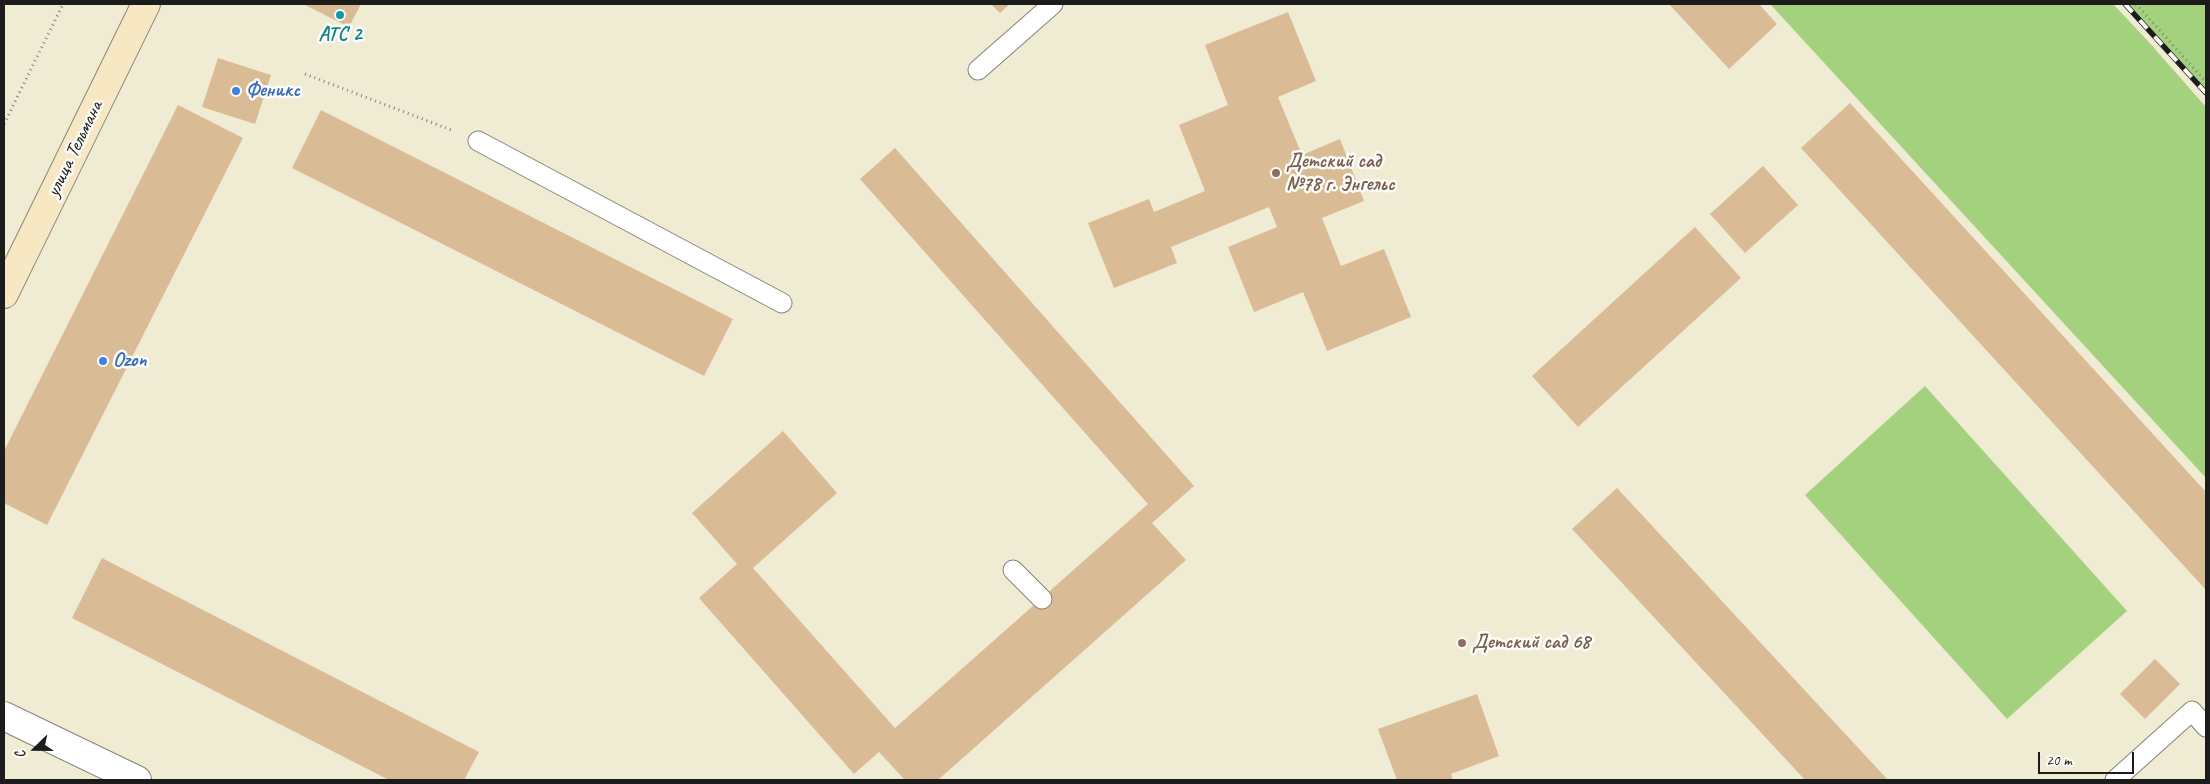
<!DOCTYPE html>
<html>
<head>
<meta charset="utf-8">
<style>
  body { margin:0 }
  #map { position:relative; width:2210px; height:784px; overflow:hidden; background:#f0ebd3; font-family:Caveat,sans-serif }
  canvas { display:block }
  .frame { position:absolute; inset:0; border:5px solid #1c1c1c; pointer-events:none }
  .north { position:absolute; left:10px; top:724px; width:50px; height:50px; -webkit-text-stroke:4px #fdfcf7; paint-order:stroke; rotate:248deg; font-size:14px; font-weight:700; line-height:20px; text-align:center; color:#1c1c1c }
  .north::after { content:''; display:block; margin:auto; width:18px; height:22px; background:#1c1c1c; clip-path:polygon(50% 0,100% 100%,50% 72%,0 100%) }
  .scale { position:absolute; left:2038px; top:752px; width:96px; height:22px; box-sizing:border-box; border:2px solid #1c1c1c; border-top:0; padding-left:6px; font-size:15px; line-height:18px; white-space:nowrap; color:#1c1c1c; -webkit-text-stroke:4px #fdfcf7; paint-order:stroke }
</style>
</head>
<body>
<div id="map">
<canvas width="2210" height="784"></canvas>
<div class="frame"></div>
<div class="north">С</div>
<div class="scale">20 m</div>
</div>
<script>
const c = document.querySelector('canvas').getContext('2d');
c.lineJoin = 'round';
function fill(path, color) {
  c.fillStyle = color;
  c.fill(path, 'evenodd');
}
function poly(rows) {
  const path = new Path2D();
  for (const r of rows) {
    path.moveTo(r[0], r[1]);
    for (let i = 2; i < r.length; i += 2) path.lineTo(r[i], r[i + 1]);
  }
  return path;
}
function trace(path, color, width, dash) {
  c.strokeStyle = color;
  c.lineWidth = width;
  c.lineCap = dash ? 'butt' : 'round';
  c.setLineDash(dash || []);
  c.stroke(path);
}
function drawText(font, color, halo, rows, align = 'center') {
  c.font = font + ' Caveat,sans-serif';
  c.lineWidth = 5;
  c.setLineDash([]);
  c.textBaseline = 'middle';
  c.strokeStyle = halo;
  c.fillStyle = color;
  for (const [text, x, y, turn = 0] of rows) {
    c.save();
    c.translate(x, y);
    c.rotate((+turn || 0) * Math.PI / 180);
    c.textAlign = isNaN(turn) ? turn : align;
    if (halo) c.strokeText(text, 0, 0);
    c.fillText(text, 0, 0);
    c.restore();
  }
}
fill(poly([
  [1770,4,2113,4,2147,40,2206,107,2206,478],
  [2123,4,2206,4,2206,95],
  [1925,386,2127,611,2007,719,1805,495]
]), '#a4d17e');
fill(poly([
  [303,4,361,4,349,27],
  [991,4,1010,4,1000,13],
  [1669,4,1759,4,1777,24,1729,69],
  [1288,12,1316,81,1278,97,1302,155,1340,139,1364,201,1322,218,1341,266,1384,249,1411,317,1327,351,1303,292,1254,312,1228,247,1277,227,1269,207,1171,247,1177,263,1114,288,1088,223,1149,199,1154,212,1205,191,1179,125,1228,105,1205,45],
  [218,58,271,75,255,124,202,107],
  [1850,103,2206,492,2206,590,1801,148],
  [178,105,243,138,47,525,4,503,4,451],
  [321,110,733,319,704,376,292,168],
  [895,148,1194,486,1152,523,1186,560,938,780,905,780,879,752,854,774,699,598,737,564,692,513,783,431,837,493,753,568,895,728,1148,504,860,179],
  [1763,166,1798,205,1745,253,1710,214],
  [1695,227,1741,278,1578,427,1532,376],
  [1617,488,1888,780,1805,780,1572,529],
  [102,558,479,752,464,780,389,780,72,618],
  [2155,659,2180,684,2145,719,2120,694],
  [1477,694,1499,756,1451,774,1453,780,1397,780,1378,729]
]), '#d9bc95');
const lane = poly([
  [978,70,1053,4],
  [478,141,782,303],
  [1013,570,1042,599],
  [2115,780,2192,711,2206,727]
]);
const street = poly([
  [4,716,137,780]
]);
const secondary = poly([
  [4,294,146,4]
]);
trace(lane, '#868478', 21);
trace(street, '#868478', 30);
trace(secondary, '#868478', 30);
trace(poly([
  [2136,4,2206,82],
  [305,74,454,131],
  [4,124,63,4]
]), '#868478', 3, [1, 4]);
trace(lane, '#fff', 19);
trace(street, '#fff', 28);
trace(secondary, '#f7e8c3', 28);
const rail = poly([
  [2125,4,2206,93]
]);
trace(rail, '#1c1c1c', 5.5);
trace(rail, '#fdfcf7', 4, [11]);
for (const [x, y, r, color] of [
  [340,15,5,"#0f9aa8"],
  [236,91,5,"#3f7fe0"],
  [1276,173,5,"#8d6e63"],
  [103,361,5,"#3f7fe0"],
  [1462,643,5,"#8d6e63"]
]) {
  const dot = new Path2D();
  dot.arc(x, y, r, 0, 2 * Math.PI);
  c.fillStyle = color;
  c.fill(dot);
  trace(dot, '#fdfcf7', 2);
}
drawText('bold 20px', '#0d838f', '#fdfcf7', [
  ["АТС 2",340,35]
]);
drawText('bold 20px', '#366cbe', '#fdfcf7', [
  ["Феникс",246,91],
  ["Ozon",113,361]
], 'left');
drawText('20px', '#1c1c1c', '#fdfcf7', [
  ["улица Тельмана",75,149,-64]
]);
drawText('bold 20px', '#785e54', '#fdfcf7', [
  ["Детский сад",1286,162],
  ["№78 г. Энгельс",1286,185],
  ["Детский сад 68",1472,643]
], 'left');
</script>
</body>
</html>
